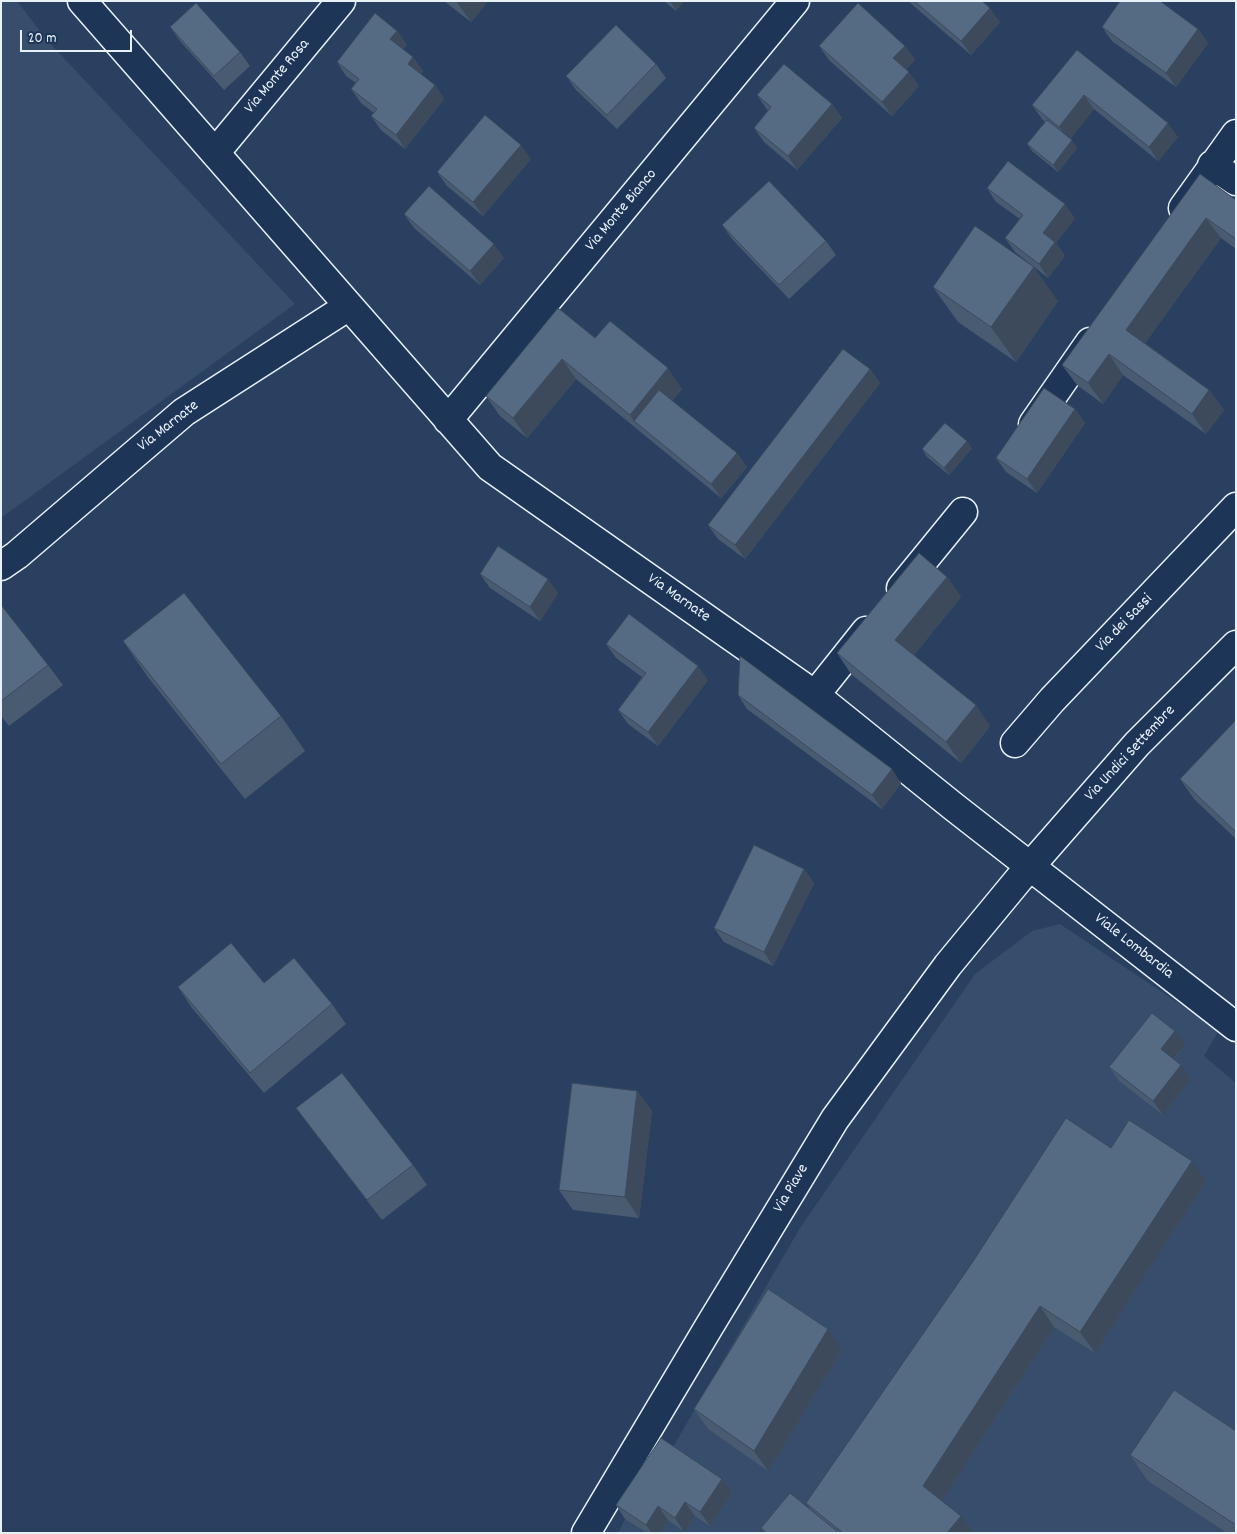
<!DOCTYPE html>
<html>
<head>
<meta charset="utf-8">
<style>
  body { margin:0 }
  #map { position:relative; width:1237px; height:1534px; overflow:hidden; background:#294061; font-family:Dekko,sans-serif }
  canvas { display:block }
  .frame { position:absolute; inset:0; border:2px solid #e8f1f8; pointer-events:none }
  .scale { position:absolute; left:20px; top:30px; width:112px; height:22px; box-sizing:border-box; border:2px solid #e8f1f8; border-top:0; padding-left:6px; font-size:15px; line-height:18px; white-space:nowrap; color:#e8f1f8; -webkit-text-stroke:4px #1d3557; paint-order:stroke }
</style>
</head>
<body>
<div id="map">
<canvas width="1237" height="1534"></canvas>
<div class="frame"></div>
<div class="scale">20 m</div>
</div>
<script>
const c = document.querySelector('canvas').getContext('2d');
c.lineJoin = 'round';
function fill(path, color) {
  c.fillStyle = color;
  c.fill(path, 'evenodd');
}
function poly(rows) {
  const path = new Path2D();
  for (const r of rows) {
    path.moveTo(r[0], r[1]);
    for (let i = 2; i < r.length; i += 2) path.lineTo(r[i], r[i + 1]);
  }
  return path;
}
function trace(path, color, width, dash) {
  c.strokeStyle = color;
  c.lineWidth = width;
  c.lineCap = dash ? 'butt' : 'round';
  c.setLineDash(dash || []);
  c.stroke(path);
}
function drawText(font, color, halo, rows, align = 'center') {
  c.font = font + ' Dekko,sans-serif';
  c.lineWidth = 4;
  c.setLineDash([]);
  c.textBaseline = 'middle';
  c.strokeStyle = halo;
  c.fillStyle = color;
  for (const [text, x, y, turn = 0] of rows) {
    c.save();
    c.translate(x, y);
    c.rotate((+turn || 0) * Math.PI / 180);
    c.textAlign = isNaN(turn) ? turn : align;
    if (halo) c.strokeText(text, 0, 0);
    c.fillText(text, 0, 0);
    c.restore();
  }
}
fill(poly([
  [1,1,17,1,47,40,295,304,1,518],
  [1060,924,1219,1030,1204,1056,1236,1083,1236,1533,618,1533,625,1519,670,1452,800,1228,975,974,1032,931]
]), '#364d6b');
const minor = poly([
  [82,1,490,467,815,695,954,807,1236,1027],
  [215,153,341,1],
  [1212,165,1236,181],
  [1183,208,1236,134],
  [448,420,795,1],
  [1033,424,1090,342],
  [1,566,17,555,184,412,349,306],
  [901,588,963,512],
  [815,695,866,631],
  [1015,743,1052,700,1236,507],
  [586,1533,710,1325,835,1119,948,965,1019,879,1137,744,1236,645]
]);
trace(minor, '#e8f1f8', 31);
trace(minor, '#1d3557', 28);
fill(poly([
  [444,1,488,1,471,22],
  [664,1,684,1,676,11],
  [908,1,982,1,1000,22,971,55],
  [170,27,240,52,250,66,224,90,180,41],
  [1102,27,1198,29,1208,43,1176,87,1112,41],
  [397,31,407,45,403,49,413,57,423,71,421,74,435,85,444,99,405,149,381,130,371,116,374,113,361,103,351,89,356,83,346,76,337,62],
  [819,46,905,46,915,60,906,69,919,86,892,116,829,60],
  [1077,50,1178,137,1158,161,1094,109,1070,139,1077,148,1058,172,1032,151,1027,144,1045,122,1042,119,1032,105],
  [656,64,666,78,617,129,576,90,566,76],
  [757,95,832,104,842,118,797,170,764,142,754,128,768,111],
  [531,159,483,216,447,186,437,172],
  [1200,174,1236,200,1236,249,1221,238,1145,343,1209,390,1224,410,1206,434,1123,375,1103,404,1077,385,1062,365],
  [987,188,1075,218,1056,243,1065,256,1048,278,1015,252,1005,238,1020,219,996,202],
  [404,214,504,258,480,285,414,228],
  [722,225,826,241,836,255,789,299,732,239],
  [933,287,1058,301,1016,362,958,322],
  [595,338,682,389,672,401,737,453,747,467,721,498,576,379,527,438,500,416,486,396],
  [870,369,880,383,745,559,718,539,708,525],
  [1075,409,1085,423,1037,493,1006,472,996,458],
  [972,448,949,475,927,457,922,449],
  [480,574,558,593,540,621,490,588],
  [947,577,961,597,914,655,990,726,961,763,851,674,837,653],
  [1,605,48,665,63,685,9,726,1,716],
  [123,641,281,716,305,751,245,799,147,676],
  [606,644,708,680,658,746,628,724,618,710,642,677,616,658],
  [738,695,901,783,882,809,747,709],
  [1236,720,1236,839,1194,799,1180,779],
  [804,869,814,883,773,966,724,942,714,928],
  [264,983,332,1004,346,1024,264,1093,192,1008,178,987],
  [1185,1045,1174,1059,1191,1079,1163,1115,1119,1081,1109,1067],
  [637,1091,652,1111,639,1218,573,1210,559,1190],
  [296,1108,413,1165,427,1185,382,1220,311,1128],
  [1111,1148,1206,1181,1095,1353,1054,1327,942,1501,973,1533,764,1533,761,1528,811,1510,806,1503],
  [842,1350,768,1471,708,1429,694,1409],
  [1236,1431,1236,1533,1227,1533,1148,1481,1130,1455],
  [732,1493,710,1526,695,1516,684,1532,668,1520,660,1533,647,1533,625,1519,616,1505]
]), '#495b71');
fill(poly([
  [456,1,488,1,471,22],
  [670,1,684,1,676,11],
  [990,8,1000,22,971,55,961,41],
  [1198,29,1208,43,1176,87,1166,73],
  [397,31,407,45,400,53,390,39],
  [905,46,915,60,903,72,893,58],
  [413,57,423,71,418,78,408,64],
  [909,72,919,86,892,116,882,102],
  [435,85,444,99,405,149,396,135],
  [1084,95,1094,109,1069,141,1059,127],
  [832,104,842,118,797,170,788,156],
  [1168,123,1178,137,1158,161,1149,147],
  [1072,140,1077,148,1058,172,1053,165],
  [521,145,531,159,483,216,473,202],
  [1065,204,1075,218,1056,243,1065,256,1048,278,1039,264,1043,233],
  [1206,218,1221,238,1140,350,1126,330],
  [494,244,504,258,480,285,470,271],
  [1034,267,1058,301,1016,362,991,327],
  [1109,354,1123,375,1103,404,1088,383],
  [562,359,576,379,527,438,513,418],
  [668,368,682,389,647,431,634,421,630,415],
  [870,369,880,383,745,559,735,545],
  [1209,390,1224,410,1206,434,1192,414],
  [1075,409,1085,423,1037,493,1027,479],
  [967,441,972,448,949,475,944,468],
  [737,453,747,467,721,498,711,484],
  [947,577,961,597,910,660,895,640],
  [548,579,558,593,540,621,530,607],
  [698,666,708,680,658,746,648,732],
  [976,705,990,726,961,763,946,742],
  [892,769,901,783,882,809,872,795],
  [804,869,814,883,773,966,764,952],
  [1175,1031,1185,1045,1170,1063,1161,1049],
  [1181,1065,1191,1079,1163,1115,1153,1101],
  [637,1091,652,1111,639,1218,625,1197],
  [1192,1161,1206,1181,1095,1353,1080,1332],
  [1040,1306,1054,1327,938,1507,923,1486],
  [828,1329,842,1350,768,1471,754,1451],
  [722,1479,732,1493,710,1526,700,1512],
  [685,1502,695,1516,684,1532,675,1518],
  [658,1506,668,1520,660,1533,652,1533,646,1525],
  [961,1516,973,1533,947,1533]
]), '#3c4a5c');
const building = poly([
  [914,1,982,1,990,8,961,41,914,1],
  [1120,1,1160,1,1198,29,1166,73,1102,27,1120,1],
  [196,3,240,52,214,76,170,27,196,3],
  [858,3,905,46,893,58,909,72,882,102,819,46,858,3],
  [375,13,397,31,390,39,413,57,408,64,435,85,396,135,371,116,377,109,351,89,359,79,337,62,375,13],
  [616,25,656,64,607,115,566,76,616,25],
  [1077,50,1168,123,1149,147,1084,95,1059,127,1032,105,1077,50],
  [784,64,832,104,788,156,754,128,771,107,757,95,784,64],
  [485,115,521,145,473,202,437,172,485,115],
  [1047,120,1072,140,1053,165,1027,144,1047,120],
  [1008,161,1065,204,1043,233,1055,242,1039,264,1005,238,1023,215,987,188,1008,161],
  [1200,174,1236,200,1236,239,1206,218,1126,330,1209,390,1192,414,1109,354,1088,383,1062,365,1200,174],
  [769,181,826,241,779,285,722,225,769,181],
  [429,186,494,244,470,271,404,214,429,186],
  [975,226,1034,267,991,327,933,287,975,226],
  [558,308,595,338,610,321,668,368,630,415,562,359,513,418,486,396,558,308],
  [843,349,870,369,735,545,708,525,843,349],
  [1044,388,1075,409,1027,479,996,458,1044,388],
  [659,390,737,453,711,484,634,421,659,390],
  [945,423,967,441,944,468,922,449,945,423],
  [498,546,548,579,530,607,480,574,498,546],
  [919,553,947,577,895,640,976,705,946,742,837,653,919,553],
  [184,593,281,716,221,764,123,641,184,593],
  [1,605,48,665,1,701,1,605],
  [629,614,698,666,648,732,618,710,646,673,606,644,629,614],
  [740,656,892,769,872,795,738,695,740,656],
  [1236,720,1236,832,1180,779,1236,720],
  [754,845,804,869,764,952,714,928,754,845],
  [231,943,264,983,294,958,332,1004,250,1073,178,987,231,943],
  [1152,1013,1175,1031,1161,1049,1181,1065,1153,1101,1109,1067,1152,1013],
  [342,1073,413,1165,367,1200,296,1108,342,1073],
  [572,1083,637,1091,625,1197,559,1190,572,1083],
  [1066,1118,1111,1148,1129,1120,1192,1161,1080,1332,1040,1306,923,1486,961,1516,947,1533,843,1533,806,1503,972,1263,1066,1118],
  [768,1289,828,1329,754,1451,694,1409,768,1289],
  [1174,1390,1236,1431,1236,1525,1130,1455,1174,1390],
  [661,1438,722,1479,700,1512,685,1502,675,1518,658,1506,646,1525,616,1505,661,1438],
  [790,1493,839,1533,767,1533,761,1528,790,1493]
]);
fill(building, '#556a83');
trace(building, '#3c4a5c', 1);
drawText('16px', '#e8f1f8', '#1d3557', [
  ["Via Monte Rosa",278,77,-50],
  ["Via Monte Bianco",622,211,-50],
  ["Via Marnate",169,427,-38],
  ["Via Marnate",678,599,35],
  ["Via dei Sassi",1125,624,-46],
  ["Via Undici Settembre",1131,754,-47],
  ["Viale Lombardia",1133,947,38],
  ["Via Piave",792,1189,-59]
]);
</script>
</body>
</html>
